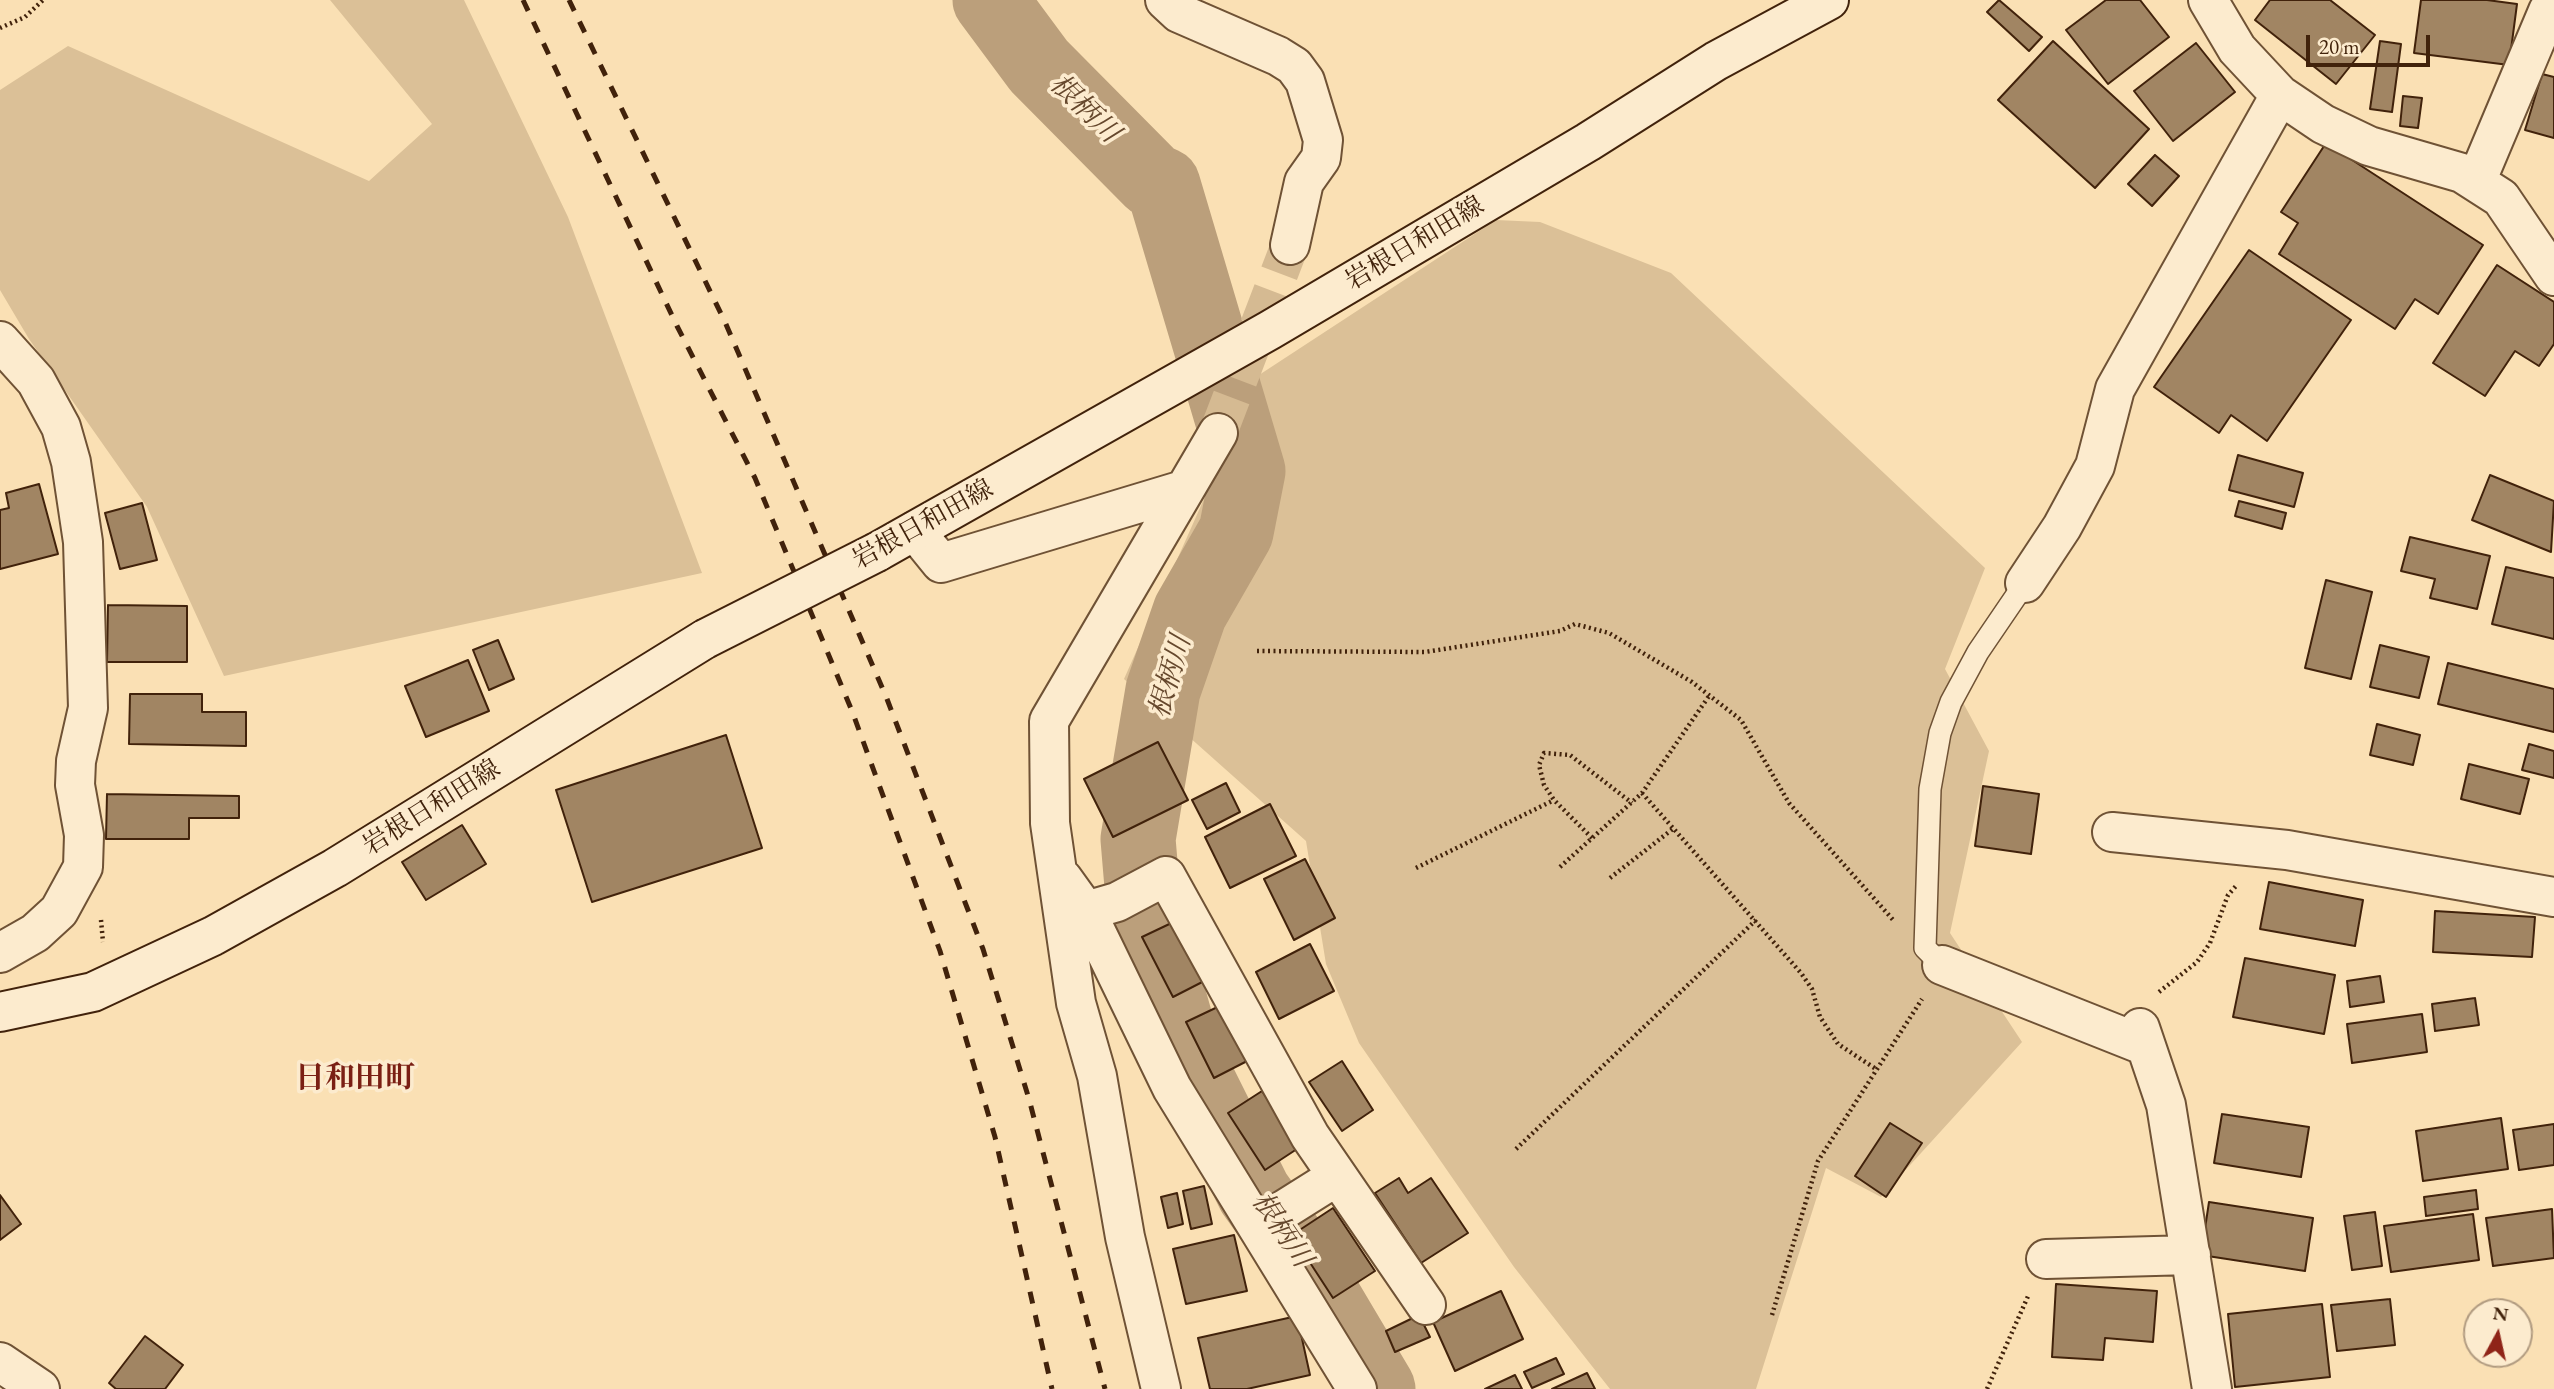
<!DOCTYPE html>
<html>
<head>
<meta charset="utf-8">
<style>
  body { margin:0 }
  #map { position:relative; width:2554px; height:1389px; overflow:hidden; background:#fae0b4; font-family:"EB Garamond",serif }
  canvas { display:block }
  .north { position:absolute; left:2463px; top:1298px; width:70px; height:70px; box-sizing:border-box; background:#fcebce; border:2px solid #b19b80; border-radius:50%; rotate:8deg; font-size:19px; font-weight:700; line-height:28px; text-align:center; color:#41220b }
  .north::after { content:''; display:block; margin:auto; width:24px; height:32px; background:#8f2418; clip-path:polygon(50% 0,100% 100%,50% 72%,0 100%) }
  .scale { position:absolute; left:2306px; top:35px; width:124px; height:32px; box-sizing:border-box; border:4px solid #41220b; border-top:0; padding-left:9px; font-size:21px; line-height:24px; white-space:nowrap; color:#41220b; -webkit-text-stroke:5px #fcebce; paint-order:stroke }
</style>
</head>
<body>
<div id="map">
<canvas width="2554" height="1389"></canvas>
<div class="north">N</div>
<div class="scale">20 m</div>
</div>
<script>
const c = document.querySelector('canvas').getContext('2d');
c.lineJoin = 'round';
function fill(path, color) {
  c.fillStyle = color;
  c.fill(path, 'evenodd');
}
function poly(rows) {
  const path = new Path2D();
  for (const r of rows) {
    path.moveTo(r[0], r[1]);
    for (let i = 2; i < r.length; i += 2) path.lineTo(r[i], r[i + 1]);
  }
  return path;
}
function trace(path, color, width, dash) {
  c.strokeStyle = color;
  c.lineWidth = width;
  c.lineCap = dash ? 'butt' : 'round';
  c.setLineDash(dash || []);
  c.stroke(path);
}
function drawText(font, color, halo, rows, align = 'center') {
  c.font = font + ' "EB Garamond","Noto Serif JP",serif';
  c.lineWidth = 7;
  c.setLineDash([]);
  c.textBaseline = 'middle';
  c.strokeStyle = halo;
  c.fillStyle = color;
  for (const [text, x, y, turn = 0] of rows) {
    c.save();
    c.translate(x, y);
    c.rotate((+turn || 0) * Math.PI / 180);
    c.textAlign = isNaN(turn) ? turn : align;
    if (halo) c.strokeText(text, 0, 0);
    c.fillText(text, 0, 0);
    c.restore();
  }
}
fill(poly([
  [330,0,464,0,568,217,702,573,224,676,147,507,29,339,0,290,0,90,68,46,369,181,432,124],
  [1496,220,1540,222,1671,273,1985,568,1945,669,1989,751,1950,933,2022,1042,1881,1197,1826,1168,1756,1389,1610,1389,1514,1267,1359,1043,1326,964,1306,841,1124,679,1259,375]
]), '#dbc097');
trace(poly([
  [990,0,1039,66,1152,180,1163,185,1248,471,1236,532,1190,612,1163,690,1138,839,1144,910,1185,1055,1254,1193,1299,1256,1378,1389]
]), '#bb9f7b', 75);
const building = poly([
  [1999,0,2042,37,2029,51,1987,12,1999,0],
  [2106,0,2140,0,2169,37,2108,84,2066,30,2106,0],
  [2270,0,2330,0,2375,35,2336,84,2255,20,2270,0],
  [2421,0,2487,0,2517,4,2509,65,2414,53,2421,0],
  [2053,41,2149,129,2095,188,1998,100,2053,41],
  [2380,41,2401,44,2392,112,2370,109,2380,41],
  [2196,43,2235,92,2173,141,2134,91,2196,43],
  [2542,74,2554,77,2554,138,2525,130,2542,74],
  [2403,96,2422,98,2418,128,2400,126,2403,96],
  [2326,143,2483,245,2438,314,2415,299,2395,329,2279,254,2298,223,2281,212,2326,143],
  [2155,155,2179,176,2152,206,2128,184,2155,155],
  [2249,250,2351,320,2267,441,2231,415,2219,433,2154,387,2249,250],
  [2497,265,2554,302,2554,344,2539,366,2515,351,2485,396,2433,363,2497,265],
  [2238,455,2303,473,2294,507,2229,490,2238,455],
  [2490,475,2554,501,2551,552,2472,520,2490,475],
  [39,484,58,554,0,569,0,510,9,508,6,493,39,484],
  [2239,501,2286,513,2282,529,2235,516,2239,501],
  [142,503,157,560,120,569,105,513,142,503],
  [2410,537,2490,556,2477,609,2430,598,2435,579,2401,571,2410,537],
  [2506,567,2554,578,2554,639,2492,624,2506,567],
  [2326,580,2372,592,2351,679,2305,668,2326,580],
  [108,605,187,606,187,662,107,662,108,605],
  [498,640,514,679,489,690,473,650,498,640],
  [2380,645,2429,657,2419,698,2370,687,2380,645],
  [468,660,489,711,426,737,405,686,468,660],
  [2448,663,2554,689,2554,732,2438,704,2448,663],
  [130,694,202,694,202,712,246,712,246,746,129,744,130,694],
  [2377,724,2420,735,2413,765,2370,755,2377,724],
  [726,735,762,848,592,902,556,790,726,735],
  [1158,742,1188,800,1113,837,1084,779,1158,742],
  [2529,744,2554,751,2554,778,2522,770,2529,744],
  [2469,764,2529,779,2520,814,2461,799,2469,764],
  [1226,783,1240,812,1207,829,1192,800,1226,783],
  [1983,786,2039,794,2031,854,1975,846,1983,786],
  [107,794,239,796,239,818,189,818,189,839,106,839,107,794],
  [1270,804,1296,856,1230,888,1205,837,1270,804],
  [462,825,486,864,426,900,402,862,462,825],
  [1305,859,1335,918,1294,940,1264,879,1305,859],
  [2269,882,2363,900,2355,946,2260,929,2269,882],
  [2435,911,2535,917,2532,957,2433,952,2435,911],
  [1182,918,1212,977,1173,997,1142,937,1182,918],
  [1310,944,1334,991,1279,1019,1256,972,1310,944],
  [2245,958,2335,975,2324,1034,2233,1017,2245,958],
  [2380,976,2384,1002,2350,1007,2347,981,2380,976],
  [2475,998,2479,1025,2435,1031,2432,1004,2475,998],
  [1226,1003,1253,1058,1214,1078,1186,1022,1226,1003],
  [2422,1014,2427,1052,2352,1063,2347,1024,2422,1014],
  [1342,1061,1373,1110,1342,1131,1309,1082,1342,1061],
  [1262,1091,1300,1147,1265,1170,1228,1113,1262,1091],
  [2222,1114,2309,1127,2301,1177,2214,1163,2222,1114],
  [2501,1118,2508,1169,2423,1181,2416,1131,2501,1118],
  [1890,1123,1922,1143,1886,1197,1855,1176,1890,1123],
  [2554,1124,2554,1165,2519,1170,2513,1130,2554,1124],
  [1399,1178,1408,1193,1431,1178,1468,1233,1421,1263,1375,1193,1399,1178],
  [1204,1186,1212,1224,1191,1229,1183,1191,1204,1186],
  [2476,1190,2478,1209,2426,1216,2424,1197,2476,1190],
  [1177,1193,1183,1224,1168,1228,1161,1197,1177,1193],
  [0,1195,21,1224,0,1240,0,1195],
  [2209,1202,2313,1218,2305,1271,2201,1255,2209,1202],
  [1333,1208,1375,1271,1333,1298,1292,1235,1333,1208],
  [2552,1209,2554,1258,2493,1266,2486,1218,2552,1209],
  [2375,1212,2382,1266,2352,1270,2344,1216,2375,1212],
  [2473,1214,2479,1260,2391,1272,2384,1226,2473,1214],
  [1234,1235,1247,1291,1186,1304,1173,1249,1234,1235],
  [2056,1284,2157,1291,2153,1342,2105,1338,2103,1360,2052,1357,2056,1284],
  [1501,1291,1523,1339,1455,1371,1433,1322,1501,1291],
  [2390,1299,2395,1345,2337,1351,2331,1305,2390,1299],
  [2322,1304,2330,1377,2235,1387,2228,1314,2322,1304],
  [1419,1315,1430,1337,1395,1352,1386,1331,1419,1315],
  [1297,1316,1310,1375,1247,1389,1210,1389,1198,1338,1297,1316],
  [145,1336,183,1365,165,1389,116,1389,109,1383,145,1336],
  [1556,1358,1564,1374,1532,1388,1524,1372,1556,1358],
  [1587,1373,1595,1389,1552,1389,1587,1373],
  [1515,1375,1522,1389,1485,1389,1515,1375]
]);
fill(building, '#a18563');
trace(building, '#41220b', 2);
trace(poly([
  [1218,433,1290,245]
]), '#d5ba92', 38, [38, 19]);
const service = poly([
  [1942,965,1925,948,1930,789,1940,733,1951,702,1978,652,2025,583]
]);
const minor = poly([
  [1165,0,1179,13,1278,56,1294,66,1305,81,1323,140,1321,158,1304,182,1290,245],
  [2208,0,2237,49,2280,95,2323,124,2369,146,2462,173,2501,198,2554,276],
  [2476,182,2548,11],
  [0,341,36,381,61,427,71,462,83,542,88,708,76,761,75,785,84,835,83,867,59,911,35,933,0,953],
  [915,531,941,563,1183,490],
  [2025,583,2062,527,2095,466,2115,389,2280,95],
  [2112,832,2287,850,2554,897],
  [1063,879,1086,911,1172,1088,1357,1389],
  [1086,911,1117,902,1166,876,1310,1136,1426,1305],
  [1942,965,2146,1046],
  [2140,1028,2166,1105,2212,1389],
  [1258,1226,1336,1177],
  [2046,1259,2191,1255],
  [0,1362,40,1389],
  [1161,1389,1125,1237,1097,1076,1076,1003,1050,823,1049,721,1218,433]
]);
const secondary = poly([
  [877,552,1270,330,1588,142,1716,61,1829,0],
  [0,1012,93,992,213,936,335,868,705,639]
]);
trace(service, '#6f5235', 24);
trace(minor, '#6f5235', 42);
trace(secondary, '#41220b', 42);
trace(poly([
  [0,28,25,17,43,0],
  [1257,651,1425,652,1560,631,1575,624,1609,633,1692,682,1741,720,1789,803,1895,922],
  [1642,793,1801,973,1812,989,1820,1017,1838,1044,1876,1069],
  [1592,838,1554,800,1544,785,1539,765,1544,753,1570,755,1632,803],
  [1560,867,1642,793,1709,696],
  [1416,868,1554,800],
  [1610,878,1674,828],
  [101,920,103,942],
  [2159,992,2197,962,2210,943,2228,895,2236,886],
  [1516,1149,1756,920],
  [1772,1315,1818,1161,1922,999],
  [1987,1389,2029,1294]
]), '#41220b', 4.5, [2, 3.5]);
trace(service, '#fcebce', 21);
trace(minor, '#fcebce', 38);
trace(secondary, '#fcebce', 38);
trace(poly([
  [523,0,677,326,755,478,852,711,940,951,995,1137,1052,1389],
  [569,0,725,322,887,699,923,793,983,949,1029,1099,1105,1389]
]), '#41220b', 5, [12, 12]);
const secondaryBridge = poly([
  [705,639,877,552]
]);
trace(secondaryBridge, '#41220b', 42, []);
trace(secondaryBridge, '#fcebce', 38);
drawText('26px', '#41220b', '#fcebce', [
  ["岩根日和田線",1415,244,-31],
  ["岩根日和田線",923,525,-29],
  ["岩根日和田線",432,808,-32]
]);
drawText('italic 28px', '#66482d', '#fcebce', [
  ["根柄川",1084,109,44],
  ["根柄川",1171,677,-74],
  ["根柄川",1281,1230,56]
]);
drawText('bold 30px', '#7a1f14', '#fcebce', [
  ["日和田町",355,1079]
]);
</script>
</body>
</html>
